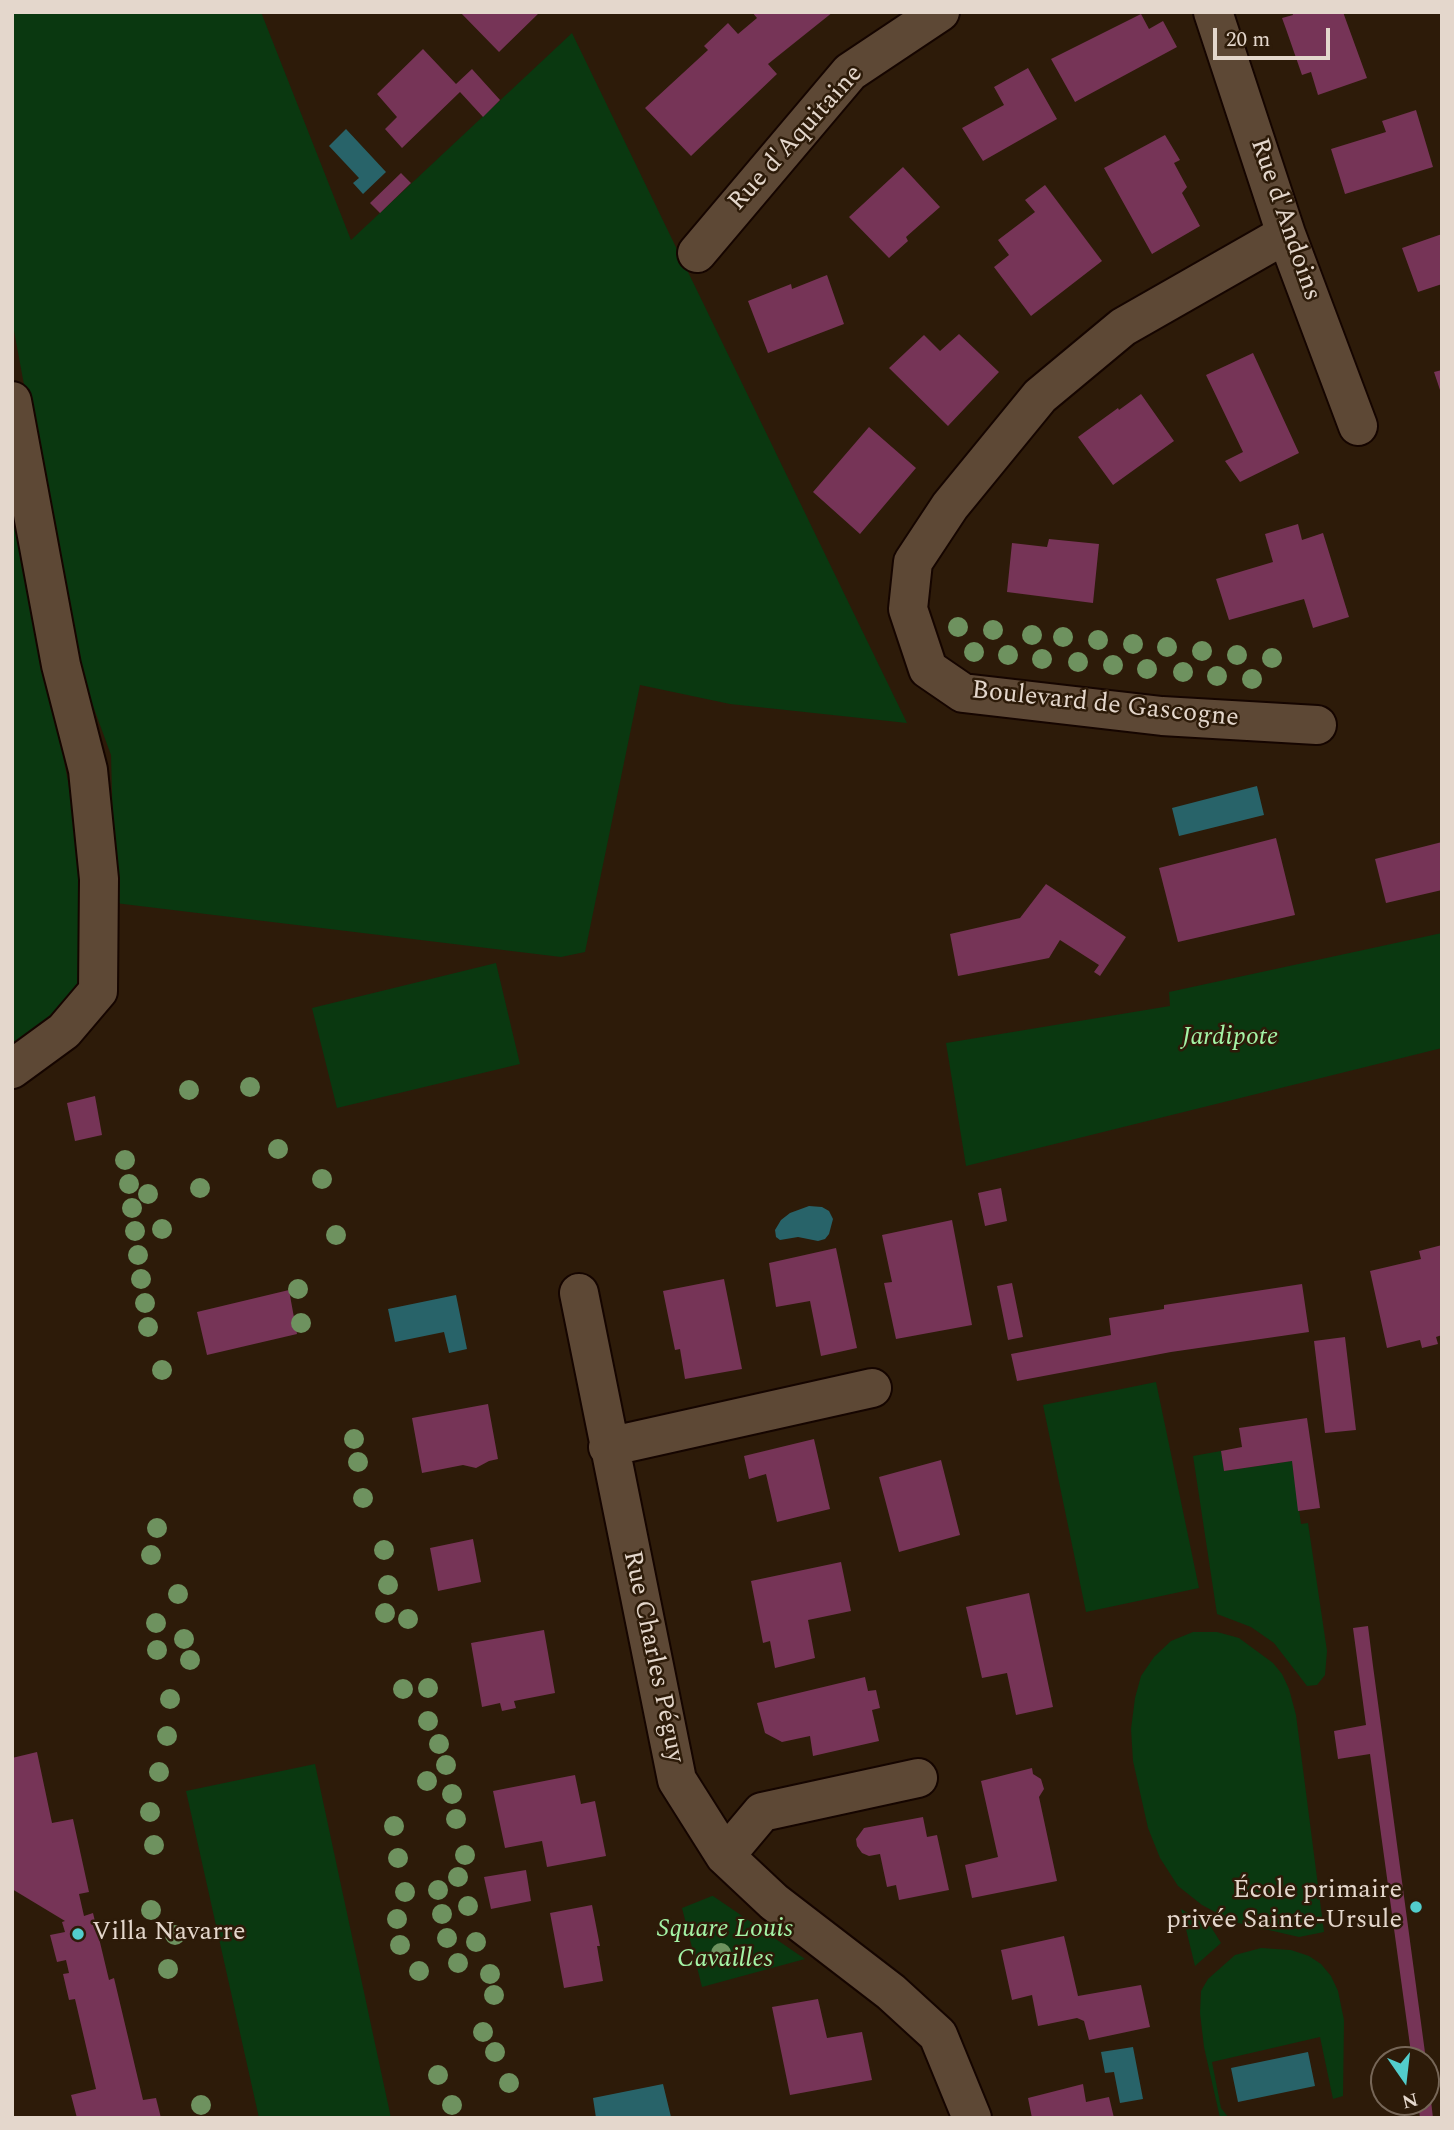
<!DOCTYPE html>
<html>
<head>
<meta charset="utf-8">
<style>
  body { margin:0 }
  #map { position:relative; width:1454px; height:2130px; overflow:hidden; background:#2d1b09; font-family:Spectral,serif }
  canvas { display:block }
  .frame { position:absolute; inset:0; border:14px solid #e4d7cc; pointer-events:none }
  .north { position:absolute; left:1370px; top:2046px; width:70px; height:70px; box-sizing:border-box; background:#2d1b09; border:2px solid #766657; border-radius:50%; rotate:166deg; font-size:19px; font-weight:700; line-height:28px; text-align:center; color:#e4d7cc }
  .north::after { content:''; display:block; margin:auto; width:24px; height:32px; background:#52cdcc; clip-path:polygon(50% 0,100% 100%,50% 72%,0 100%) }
  .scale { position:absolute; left:1213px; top:28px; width:117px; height:32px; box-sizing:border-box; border:4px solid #e4d7cc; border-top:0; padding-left:9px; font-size:21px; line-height:24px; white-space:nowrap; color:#e4d7cc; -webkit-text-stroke:5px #2d1b09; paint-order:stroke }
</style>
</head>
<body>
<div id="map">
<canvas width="1454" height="2130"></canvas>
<div class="frame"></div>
<div class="north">N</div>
<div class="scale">20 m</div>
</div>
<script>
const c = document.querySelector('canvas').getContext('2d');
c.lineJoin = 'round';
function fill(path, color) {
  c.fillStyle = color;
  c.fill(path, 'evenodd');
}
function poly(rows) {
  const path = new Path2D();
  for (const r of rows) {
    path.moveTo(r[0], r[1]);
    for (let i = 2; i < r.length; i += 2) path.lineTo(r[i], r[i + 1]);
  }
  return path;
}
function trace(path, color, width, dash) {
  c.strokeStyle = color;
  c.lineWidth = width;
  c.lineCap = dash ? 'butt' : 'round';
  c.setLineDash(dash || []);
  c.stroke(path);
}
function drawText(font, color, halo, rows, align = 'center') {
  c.font = font + ' Spectral,serif';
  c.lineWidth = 5;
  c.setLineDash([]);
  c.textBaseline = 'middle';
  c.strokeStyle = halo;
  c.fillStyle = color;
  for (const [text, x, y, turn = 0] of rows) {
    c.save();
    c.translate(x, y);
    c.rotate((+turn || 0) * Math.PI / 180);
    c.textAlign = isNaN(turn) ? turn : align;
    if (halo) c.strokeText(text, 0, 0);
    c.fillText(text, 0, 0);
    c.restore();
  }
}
fill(poly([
  [12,12,261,12,351,240,572,33,907,723,730,704,640,685,585,952,561,957,115,903,111,755,74,654,12,320],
  [12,438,57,723,83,862,85,982,72,1007,12,1052],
  [1442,933,1442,1048,966,1166,946,1043,1170,1006,1169,992],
  [496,963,520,1064,337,1108,312,1008],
  [1156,1382,1199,1588,1086,1612,1043,1405],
  [1221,1451,1224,1471,1292,1461,1301,1524,1308,1523,1327,1651,1325,1675,1317,1685,1307,1686,1274,1643,1251,1627,1217,1614,1193,1456],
  [1193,1632,1217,1632,1239,1638,1273,1663,1282,1674,1289,1689,1296,1715,1324,1932,1299,1937,1234,1922,1202,1905,1178,1886,1160,1858,1148,1828,1133,1761,1131,1729,1135,1698,1141,1676,1154,1657,1171,1641],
  [315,1764,391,2118,259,2118,186,1791],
  [712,1896,713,1896,805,1959,702,1987,682,1908],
  [1181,1909,1211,1927,1221,1943,1195,1966],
  [1261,1948,1291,1950,1309,1956,1321,1964,1331,1976,1338,1991,1344,2020,1343,2096,1333,2099,1320,2037,1212,2062,1221,2108,1229,2118,1220,2118,1204,2047,1200,2013,1201,1991,1208,1979,1235,1955]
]), '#0a3810');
fill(poly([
  [346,129,386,172,363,194,353,183,359,178,329,146],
  [1257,786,1264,815,1179,836,1172,808],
  [809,1206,822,1207,829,1211,833,1219,829,1234,825,1239,818,1241,798,1237,780,1240,776,1237,775,1230,781,1220,790,1213],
  [456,1295,467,1349,449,1353,444,1332,395,1342,388,1309],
  [1133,2047,1143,2099,1120,2103,1114,2072,1105,2073,1101,2052],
  [1308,2052,1315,2086,1238,2102,1231,2068],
  [663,2084,671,2117,596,2118,593,2098]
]), '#286369');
fill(poly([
  [460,12,540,12,499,52],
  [752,12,833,12,768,64,777,74,691,156,645,108,708,50,704,46,728,23,738,34,757,18],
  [1292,12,1343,12,1367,78,1318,95,1311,72,1302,75,1286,29,1282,18,1293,15],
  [1141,14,1149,29,1163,21,1177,47,1075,102,1051,59],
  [423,49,456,84,472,69,500,100,483,117,460,92,402,148,385,129,397,117,377,94],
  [1028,68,1057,119,983,161,962,128,1004,105,994,87],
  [1416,110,1433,167,1345,194,1331,149,1386,132,1382,121],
  [1165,135,1180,160,1174,163,1187,187,1182,193,1200,226,1152,254,1104,168],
  [903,167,940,207,906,237,908,241,889,258,849,217],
  [401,173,411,183,380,213,370,203],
  [1045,185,1102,261,1031,316,994,267,1009,255,998,240,1035,212,1025,200],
  [1442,234,1442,284,1418,292,1402,248],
  [827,275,844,324,768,353,748,301,791,284,792,289],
  [959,334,999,372,948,426,889,368,924,335,940,351],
  [1253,353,1299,453,1240,482,1225,461,1243,452,1206,375],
  [1442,370,1442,393,1441,393,1434,372],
  [1141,394,1174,441,1113,485,1078,437,1118,408,1119,410],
  [869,427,916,468,860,534,813,492],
  [1298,524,1302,540,1323,533,1349,617,1313,628,1304,599,1229,620,1216,579,1273,562,1265,534],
  [1049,539,1099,544,1093,603,1007,592,1012,543,1047,547],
  [1276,838,1295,915,1178,942,1159,868],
  [1442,842,1442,890,1386,903,1375,859],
  [1046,884,1126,937,1100,976,1094,972,1099,965,1060,940,1049,958,958,976,950,934,1020,918],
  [95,1096,102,1135,75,1141,67,1103],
  [1001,1188,1007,1221,985,1226,978,1193],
  [952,1220,972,1325,896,1339,884,1283,892,1282,882,1235],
  [1442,1245,1442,1335,1436,1337,1438,1344,1422,1348,1420,1340,1387,1348,1370,1271,1421,1259,1419,1251],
  [836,1248,857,1348,821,1356,810,1301,776,1307,769,1263],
  [724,1279,742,1369,685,1379,680,1349,675,1350,663,1291],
  [1012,1283,1023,1337,1008,1340,997,1286],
  [1302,1284,1309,1332,1171,1352,1017,1381,1011,1354,1111,1335,1109,1318,1164,1309,1164,1305],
  [289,1290,297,1334,207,1355,197,1312],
  [1345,1337,1356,1430,1325,1433,1314,1341],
  [488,1404,498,1459,489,1461,476,1468,463,1465,422,1473,412,1418],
  [1307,1418,1320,1508,1298,1511,1292,1461,1224,1471,1221,1451,1242,1447,1239,1428],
  [814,1439,830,1509,777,1522,766,1474,749,1479,744,1456],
  [941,1460,960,1535,899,1552,879,1477],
  [473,1539,481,1582,438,1591,430,1548],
  [841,1562,851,1611,808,1620,815,1658,775,1668,770,1641,763,1643,751,1581],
  [1029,1593,1053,1707,1016,1715,1007,1673,982,1678,966,1607],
  [1368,1626,1373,1666,1426,2060,1412,2060,1370,1754,1338,1759,1334,1731,1366,1725,1353,1628],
  [544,1630,555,1693,514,1701,516,1708,502,1711,500,1703,482,1707,471,1643],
  [865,1677,868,1691,876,1690,880,1708,872,1710,879,1741,813,1756,810,1736,782,1742,765,1733,757,1703],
  [37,1752,52,1823,73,1819,89,1892,79,1894,84,1916,93,1913,109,1980,114,1978,143,2100,156,2098,161,2118,77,2118,71,2095,96,2089,75,1999,69,2000,63,1974,69,1973,66,1960,57,1962,50,1935,65,1932,62,1922,65,1921,12,1889,12,1758],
  [1032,1768,1033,1774,1041,1779,1044,1789,1039,1797,1057,1881,972,1898,965,1865,998,1857,981,1781],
  [575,1775,581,1804,595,1801,606,1856,547,1867,542,1841,505,1848,493,1791],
  [923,1817,927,1837,937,1835,949,1890,899,1900,896,1885,887,1887,880,1854,869,1856,862,1853,857,1846,856,1839,864,1828],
  [526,1870,531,1901,491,1909,484,1877],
  [592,1905,600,1946,597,1946,603,1981,564,1988,550,1913],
  [1064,1936,1078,1996,1141,1985,1150,2027,1089,2040,1084,2021,1077,2018,1038,2026,1032,1995,1012,2000,1001,1950],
  [818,1999,827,2038,862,2032,872,2080,790,2095,772,2007],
  [1426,2075,1428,2075,1433,2118,1420,2118,1418,2102,1426,2102],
  [1083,2084,1086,2102,1109,2097,1114,2118,1032,2118,1028,2098]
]), '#763457');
const street = poly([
  [1213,12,1286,234,1358,426],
  [1286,234,1123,327,1040,396,950,506,913,562,908,609,928,669,963,693,1162,716,1317,725],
  [697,253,850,72,940,12],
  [12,401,61,665,88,770,99,879,98,991,64,1031,12,1069],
  [579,1293,677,1780,725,1856,774,1902,891,1992,938,2035,972,2118],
  [608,1447,872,1388],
  [725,1856,762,1812,918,1778]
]);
trace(street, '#150500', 42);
trace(street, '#5d4835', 38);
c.fillStyle = '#6e925f';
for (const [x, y] of [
  [958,627],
  [993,630],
  [1032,635],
  [1063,637],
  [1098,640],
  [1133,644],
  [1167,647],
  [1202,651],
  [974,652],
  [1008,655],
  [1237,655],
  [1272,658],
  [1042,659],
  [1078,662],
  [1113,665],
  [1147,669],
  [1183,672],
  [1217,676],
  [1252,679],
  [250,1087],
  [189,1090],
  [278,1149],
  [125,1160],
  [322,1179],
  [129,1184],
  [200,1188],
  [148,1194],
  [132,1208],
  [162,1229],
  [135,1231],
  [336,1235],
  [138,1255],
  [141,1279],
  [298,1289],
  [145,1303],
  [301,1323],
  [148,1327],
  [162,1370],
  [354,1439],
  [358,1462],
  [363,1498],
  [157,1528],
  [384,1550],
  [151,1555],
  [388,1585],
  [178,1594],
  [385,1613],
  [408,1619],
  [156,1623],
  [184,1639],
  [157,1650],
  [190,1660],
  [428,1688],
  [403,1689],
  [170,1699],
  [428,1721],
  [167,1736],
  [439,1744],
  [446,1765],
  [159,1772],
  [427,1781],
  [452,1794],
  [150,1812],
  [456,1819],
  [394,1826],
  [154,1845],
  [465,1855],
  [398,1858],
  [458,1877],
  [438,1890],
  [405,1892],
  [468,1906],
  [151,1910],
  [442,1914],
  [397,1919],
  [175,1935],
  [447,1938],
  [476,1942],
  [400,1945],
  [721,1953],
  [458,1963],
  [168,1969],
  [419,1971],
  [490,1974],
  [494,1995],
  [483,2032],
  [495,2052],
  [438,2075],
  [509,2083],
  [201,2105],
  [452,2105]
]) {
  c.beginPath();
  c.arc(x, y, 10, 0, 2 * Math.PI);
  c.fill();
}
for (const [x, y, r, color] of [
  [1416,1907,7,"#52cdcc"],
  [78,1934,7,"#52cdcc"]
]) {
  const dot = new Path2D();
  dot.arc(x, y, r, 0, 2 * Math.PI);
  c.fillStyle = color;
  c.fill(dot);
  trace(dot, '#2d1b09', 2.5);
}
drawText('26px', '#e4d7cc', '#2d1b09', [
  ["Rue d'Aquitaine",797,139,-48],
  ["Rue d'Andoins",1284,220,71],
  ["Boulevard de Gascogne",1105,706,6],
  ["Rue Charles Péguy",652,1657,78]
]);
drawText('italic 26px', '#a4f4a6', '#2d1b09', [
  ["Jardipote",1230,1039],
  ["Square Louis",725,1931],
  ["Cavailles",725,1961]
]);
drawText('26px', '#e4d7cc', '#2d1b09', [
  ["École primaire",1402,1892],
  ["privée Sainte-Ursule",1402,1922],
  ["Villa Navarre",92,1934,"left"]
], 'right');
</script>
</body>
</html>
